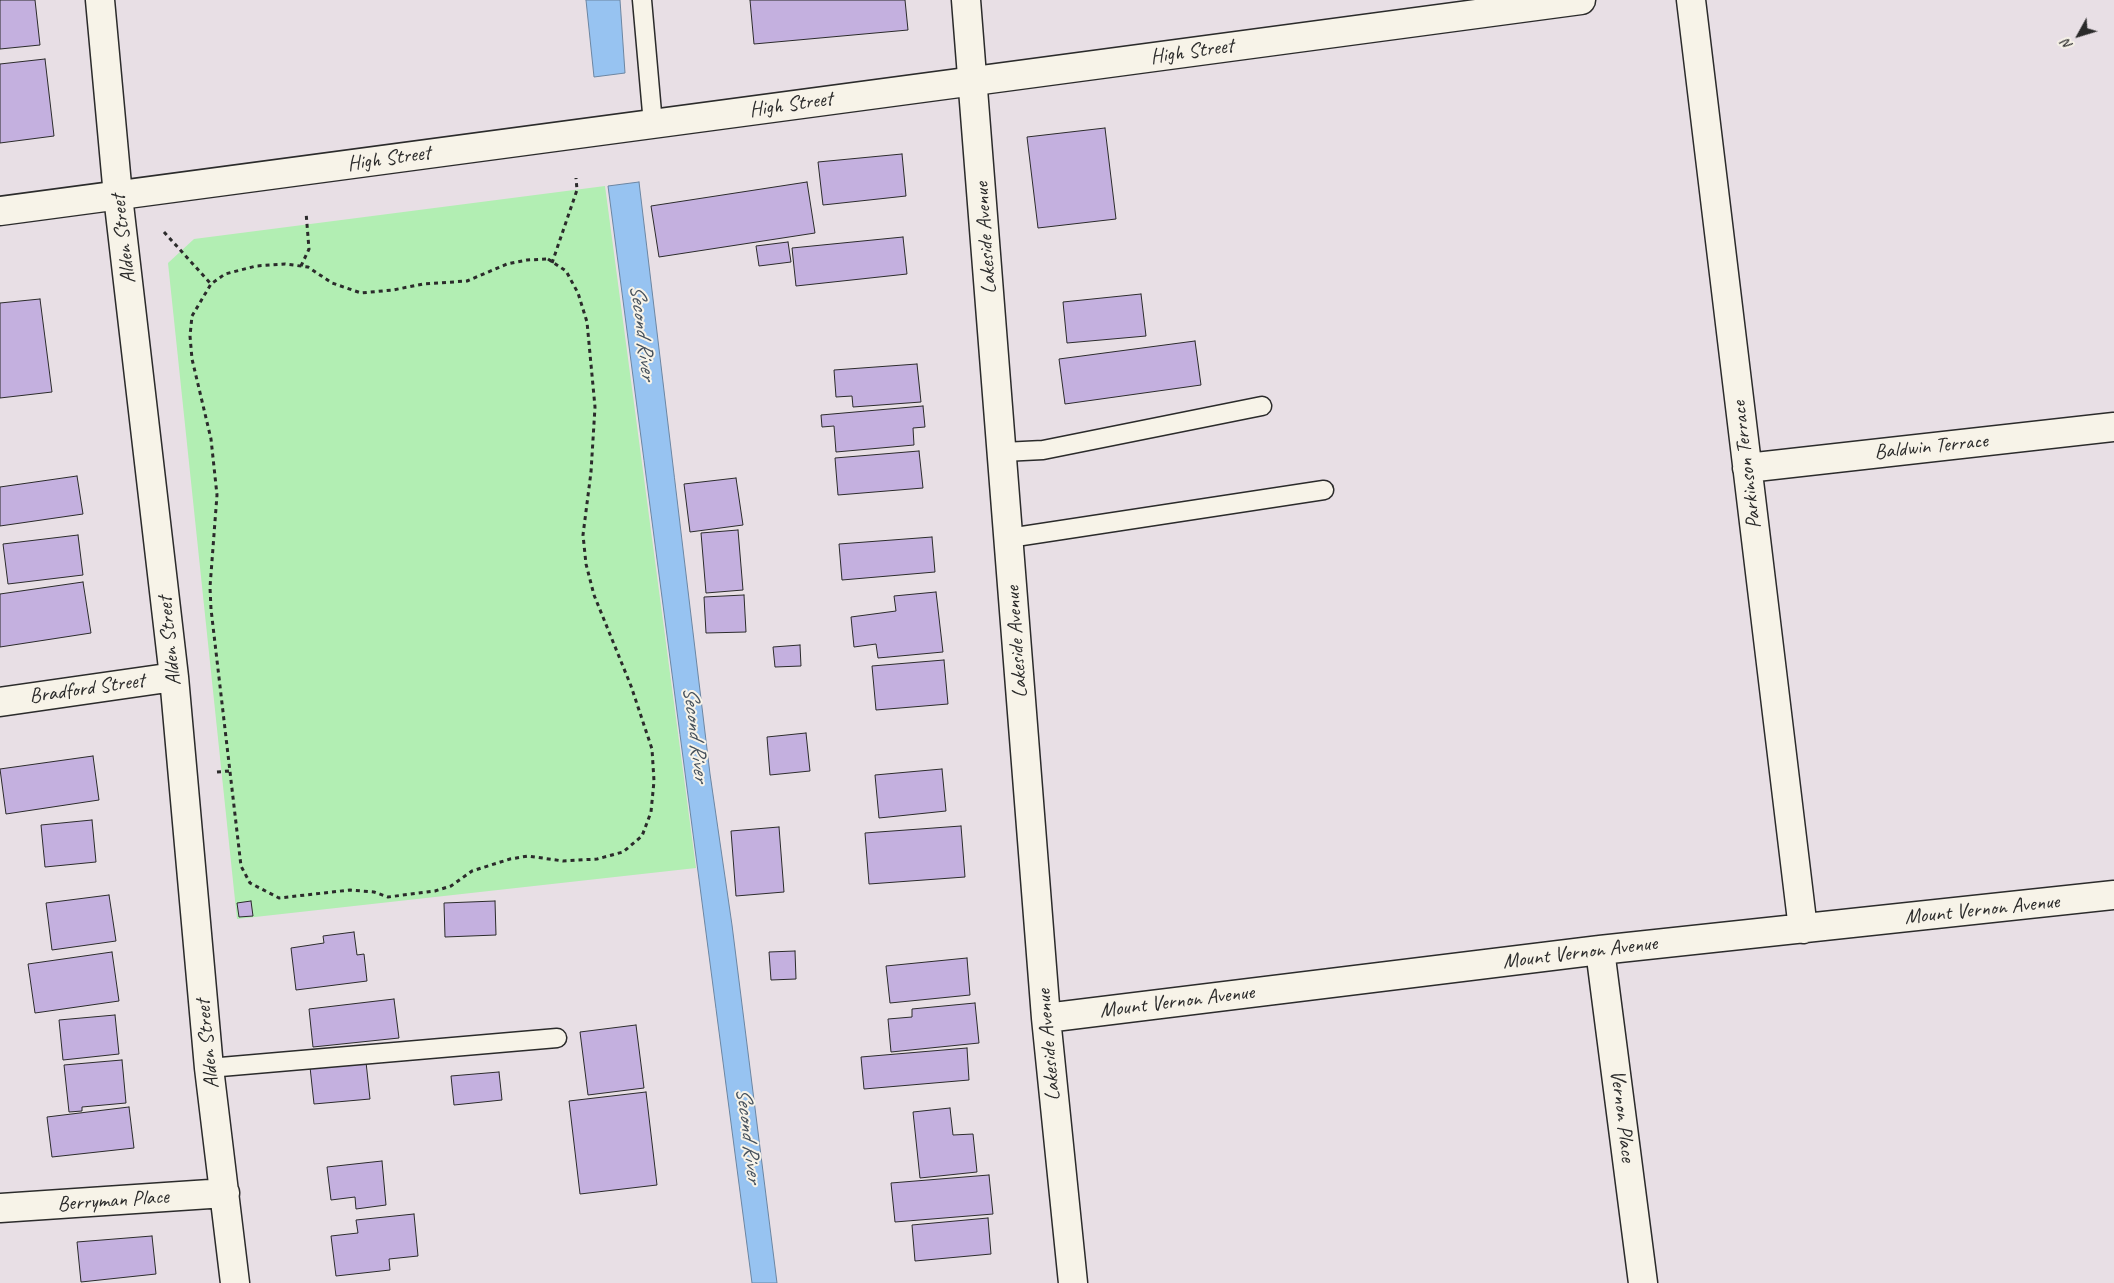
<!DOCTYPE html>
<html>
<head>
<meta charset="utf-8">
<style>
  body { margin:0 }
  #map { position:relative; width:2114px; height:1283px; overflow:hidden; background:#e8dfe5; font-family:Caveat,sans-serif }
  canvas { display:block }
  .north { position:absolute; left:2054px; top:10px; width:50px; height:50px; -webkit-text-stroke:4px #f7f3e8; paint-order:stroke; rotate:231deg; font-size:14px; font-weight:700; line-height:20px; text-align:center; color:#2b2b2b }
  .north::after { content:''; display:block; margin:auto; width:18px; height:22px; background:#2b2b2b; clip-path:polygon(50% 0,100% 100%,50% 72%,0 100%) }
</style>
</head>
<body>
<div id="map">
<canvas width="2114" height="1283"></canvas>
<div class="north">N</div>
</div>
<script>
const c = document.querySelector('canvas').getContext('2d');
c.lineJoin = 'round';
function fill(path, color) {
  c.fillStyle = color;
  c.fill(path, 'evenodd');
}
function poly(rows) {
  const path = new Path2D();
  for (const r of rows) {
    path.moveTo(r[0], r[1]);
    for (let i = 2; i < r.length; i += 2) path.lineTo(r[i], r[i + 1]);
  }
  return path;
}
function trace(path, color, width, dash) {
  c.strokeStyle = color;
  c.lineWidth = width;
  c.lineCap = dash ? 'butt' : 'round';
  c.setLineDash(dash || []);
  c.stroke(path);
}
function drawText(font, color, halo, rows, align = 'center') {
  c.font = font + ' Caveat,sans-serif';
  c.lineWidth = 4;
  c.setLineDash([]);
  c.textBaseline = 'middle';
  c.strokeStyle = halo;
  c.fillStyle = color;
  for (const [text, x, y, turn = 0] of rows) {
    c.save();
    c.translate(x, y);
    c.rotate((+turn || 0) * Math.PI / 180);
    c.textAlign = isNaN(turn) ? turn : align;
    if (halo) c.strokeText(text, 0, 0);
    c.fillText(text, 0, 0);
    c.restore();
  }
}
fill(poly([
  [605,186,696,868,237,919,168,263,194,239]
]), '#b2eeb3');
const water = poly([
  [586,0,620,0,625,73,594,77,586,0],
  [639,182,710,774,732,925,777,1283,752,1283,608,186,639,182]
]);
fill(water, '#97c3f1');
trace(water, '#6c86a2', 1);
const building = poly([
  [0,0,35,0,40,45,0,49,0,0],
  [750,0,905,0,908,30,754,44,750,0],
  [45,59,54,136,0,143,0,64,45,59],
  [1105,128,1116,219,1038,228,1027,137,1105,128],
  [902,154,906,196,823,205,818,162,902,154],
  [807,182,815,233,659,257,651,206,807,182],
  [903,237,907,274,796,286,792,248,903,237],
  [788,242,791,262,759,266,756,246,788,242],
  [1141,294,1146,336,1067,343,1063,302,1141,294],
  [40,299,52,392,0,398,0,303,40,299],
  [1195,341,1201,385,1065,404,1059,359,1195,341],
  [917,364,921,402,853,407,852,396,836,397,834,370,917,364],
  [923,406,925,427,913,428,914,445,836,452,834,426,822,427,821,415,923,406],
  [919,451,923,488,838,495,835,458,919,451],
  [77,476,83,514,0,526,0,487,77,476],
  [736,478,743,525,690,532,684,484,736,478],
  [738,530,743,590,706,593,701,533,738,530],
  [78,535,83,575,8,584,3,544,78,535],
  [932,537,935,572,842,580,839,544,932,537],
  [83,582,91,633,0,647,0,594,83,582],
  [936,592,943,652,878,658,876,644,854,647,851,617,896,611,894,596,936,592],
  [744,595,746,632,706,633,704,597,744,595],
  [800,645,801,666,775,667,773,647,800,645],
  [944,660,948,704,876,710,872,666,944,660],
  [806,733,810,771,770,775,767,737,806,733],
  [93,756,99,800,6,814,0,769,93,756],
  [942,769,946,811,879,818,875,775,942,769],
  [92,820,96,862,45,867,41,825,92,820],
  [961,826,965,877,869,884,865,833,961,826],
  [779,827,784,892,736,896,731,831,779,827],
  [109,895,116,941,52,950,46,903,109,895],
  [251,901,253,916,239,917,237,903,251,901],
  [495,901,496,935,445,937,444,903,495,901],
  [354,932,357,955,364,954,367,981,296,990,291,948,324,943,323,936,354,932],
  [795,951,796,979,771,980,769,952,795,951],
  [112,952,119,1001,35,1013,28,964,112,952],
  [967,958,970,995,890,1003,886,966,967,958],
  [394,999,399,1038,313,1047,309,1009,394,999],
  [975,1003,979,1043,891,1052,888,1019,912,1017,912,1009,975,1003],
  [115,1015,119,1054,63,1060,59,1020,115,1015],
  [636,1025,644,1088,588,1095,580,1032,636,1025],
  [967,1048,969,1080,864,1089,861,1057,967,1048],
  [122,1060,126,1103,82,1107,82,1111,69,1112,64,1065,122,1060],
  [366,1062,370,1099,314,1104,310,1067,366,1062],
  [499,1072,502,1100,454,1105,451,1076,499,1072],
  [646,1092,657,1185,580,1194,569,1101,646,1092],
  [129,1107,134,1148,52,1157,47,1117,129,1107],
  [950,1108,953,1135,973,1134,977,1172,920,1178,913,1112,950,1108],
  [382,1161,386,1205,356,1209,355,1197,331,1200,327,1167,382,1161],
  [989,1175,993,1214,895,1222,891,1183,989,1175],
  [414,1214,418,1256,389,1259,390,1270,336,1276,331,1236,358,1233,356,1220,414,1214],
  [988,1218,991,1254,915,1261,912,1225,988,1218],
  [152,1236,156,1274,81,1282,77,1242,152,1236]
]);
fill(building, '#c4b0df');
trace(building, '#2b2b2b', 1);
const service = poly([
  [642,0,653,124],
  [1003,452,1043,450,1262,406],
  [1009,538,1324,490],
  [209,1068,557,1038]
]);
const minor = poly([
  [100,0,118,196,174,677,209,1068,235,1283],
  [966,0,1046,1018,1073,1283],
  [1691,0,1803,929],
  [1747,468,2114,427],
  [0,702,174,677],
  [1600,950,1643,1283],
  [1046,1018,1600,950,2114,895],
  [0,1208,225,1193]
]);
const secondary = poly([
  [0,211,1581,0]
]);
trace(service, '#2b2b2b', 21);
trace(minor, '#2b2b2b', 31);
trace(secondary, '#2b2b2b', 31);
trace(poly([
  [164,232,211,284],
  [548,259,566,271,578,293,587,322,595,407,591,472,583,535,586,564,594,595,631,686,652,749,654,781,651,812,642,836,623,852,597,859,563,861,528,856,510,859,472,871,451,886,435,891,388,897,374,892,350,890,279,898,250,883,241,866,211,609,210,587,217,495,211,439,192,359,190,336,192,316,211,284,225,274,256,266,285,264,308,267,332,283,361,293,393,290,423,284,467,281,507,264,527,260,548,259],
  [552,263,577,190,576,178],
  [301,266,309,249,306,212],
  [217,772,229,771]
]), '#2b2b2b', 3, [4, 4]);
trace(service, '#f7f3e8', 18);
trace(minor, '#f7f3e8', 28);
trace(secondary, '#f7f3e8', 28);
drawText('21px', '#2b2b2b', '#f7f3e8', [
  ["High Street",1192,52,-8],
  ["High Street",791,105,-8],
  ["High Street",389,159,-8],
  ["Lakeside Avenue",986,238,-94],
  ["Alden Street",124,239,-97],
  ["Baldwin Terrace",1931,447,-6],
  ["Parkinson Terrace",1747,465,-97],
  ["Alden Street",170,641,-96],
  ["Lakeside Avenue",1017,642,-94],
  ["Bradford Street",87,689,-8],
  ["Mount Vernon Avenue",1982,910,-6],
  ["Mount Vernon Avenue",1580,953,-7],
  ["Mount Vernon Avenue",1177,1002,-7],
  ["Alden Street",208,1044,-96],
  ["Lakeside Avenue",1049,1045,-95],
  ["Vernon Place",1622,1116,83],
  ["Berryman Place",113,1201,-4]
]);
drawText('italic 22px', '#46515c', '#f7f3e8', [
  ["Second River",642,332,83],
  ["Second River",695,734,83],
  ["Second River",748,1135,83]
]);
</script>
</body>
</html>
